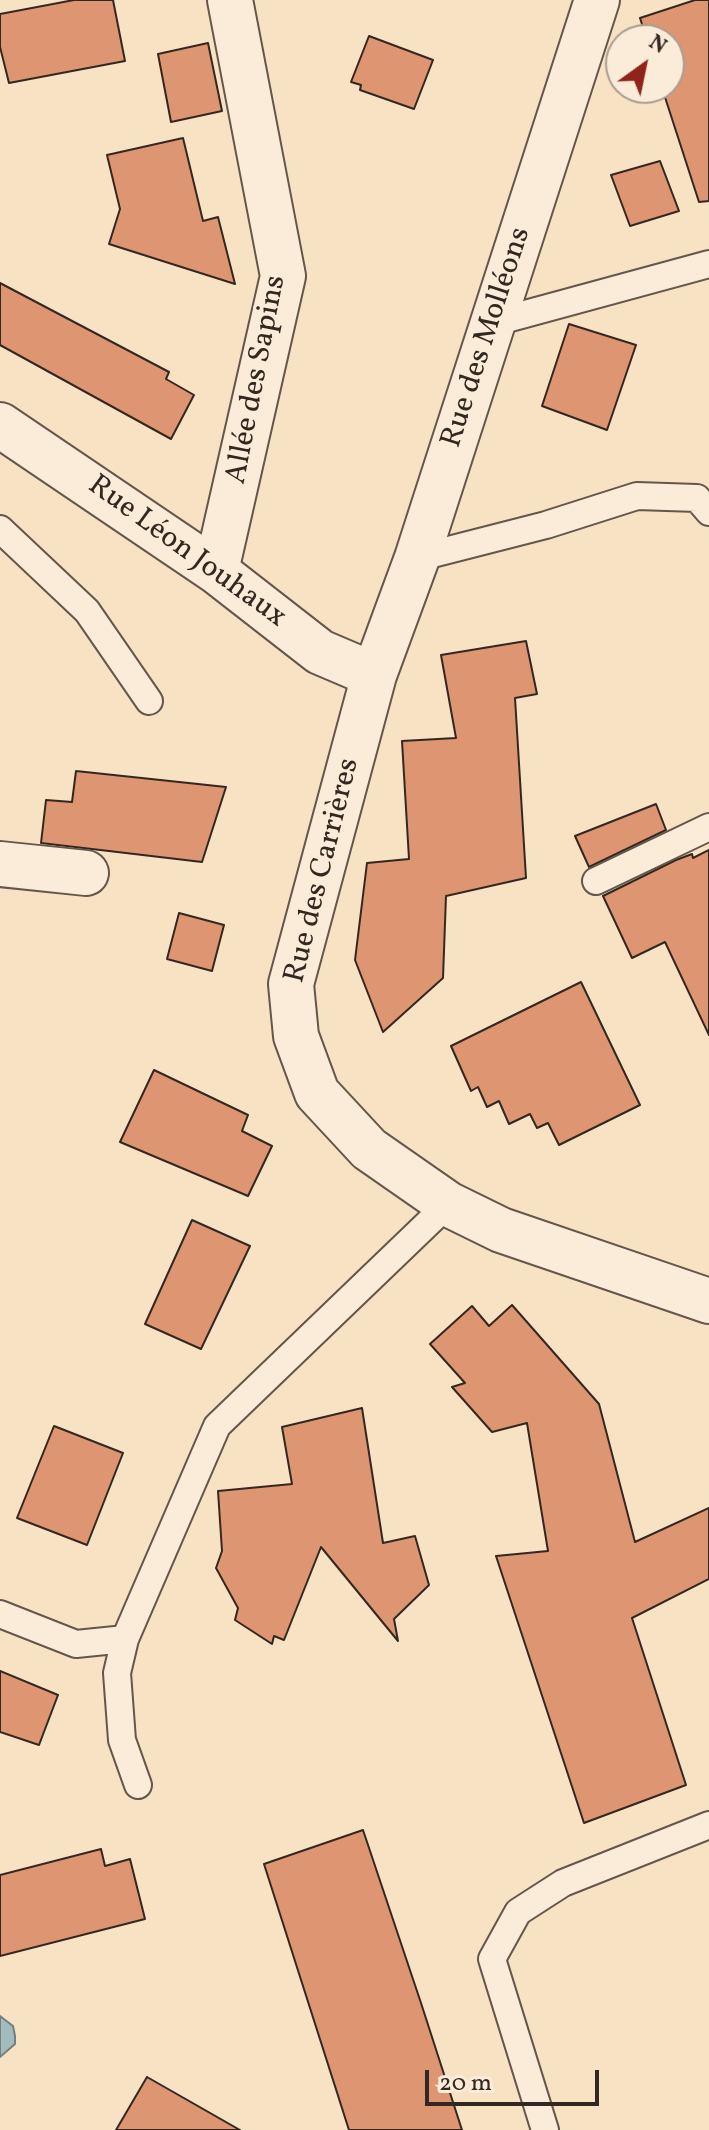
<!DOCTYPE html>
<html>
<head>
<meta charset="utf-8">
<style>
  body { margin:0 }
  #map { position:relative; width:709px; height:2130px; overflow:hidden; background:#f8e2c4; font-family:Vollkorn,serif }
  canvas { display:block }
  .north { position:absolute; left:605px; top:24px; width:80px; height:80px; box-sizing:border-box; background:#faecd9; border:2px solid #aa9e8f; border-radius:50%; rotate:33deg; font-size:22px; font-weight:700; line-height:32px; text-align:center; color:#332821 }
  .north::after { content:''; display:block; margin:auto; width:28px; height:36px; background:#8f2418; clip-path:polygon(50% 0,100% 100%,50% 72%,0 100%) }
  .scale { position:absolute; left:425px; top:2070px; width:174px; height:36px; box-sizing:border-box; border:4px solid #332821; border-top:0; padding-left:10px; font-size:24px; line-height:28px; white-space:nowrap; color:#332821; -webkit-text-stroke:6px #faecd9; paint-order:stroke }
</style>
</head>
<body>
<div id="map">
<canvas width="709" height="2130"></canvas>
<div class="north">N</div>
<div class="scale">20 m</div>
</div>
<script>
const c = document.querySelector('canvas').getContext('2d');
c.lineJoin = 'round';
function fill(path, color) {
  c.fillStyle = color;
  c.fill(path, 'evenodd');
}
function poly(rows) {
  const path = new Path2D();
  for (const r of rows) {
    path.moveTo(r[0], r[1]);
    for (let i = 2; i < r.length; i += 2) path.lineTo(r[i], r[i + 1]);
  }
  return path;
}
function trace(path, color, width, dash) {
  c.strokeStyle = color;
  c.lineWidth = width;
  c.lineCap = dash ? 'butt' : 'round';
  c.setLineDash(dash || []);
  c.stroke(path);
}
function drawText(font, color, halo, rows, align = 'center') {
  c.font = font + ' Vollkorn,serif';
  c.lineWidth = 6;
  c.setLineDash([]);
  c.textBaseline = 'middle';
  c.strokeStyle = halo;
  c.fillStyle = color;
  for (const [text, x, y, turn = 0] of rows) {
    c.save();
    c.translate(x, y);
    c.rotate((+turn || 0) * Math.PI / 180);
    c.textAlign = isNaN(turn) ? turn : align;
    if (halo) c.strokeText(text, 0, 0);
    c.fillText(text, 0, 0);
    c.restore();
  }
}
const water = poly([
  [0,2016,13,2026,15,2036,15,2044,0,2057,0,2016]
]);
fill(water, '#a1bcbd');
trace(water, '#75817f', 2);
const building = poly([
  [74,0,113,0,125,61,9,83,0,47,0,14,74,0],
  [695,0,709,0,709,201,699,202,662,88,669,88,669,40,647,40,640,18,695,0],
  [369,36,433,60,414,109,360,90,361,85,351,82,369,36],
  [208,43,222,111,171,122,158,54,208,43],
  [183,138,203,221,218,217,235,284,109,244,120,209,107,155,183,138],
  [660,161,679,211,630,226,611,175,660,161],
  [0,283,169,372,166,379,194,395,171,439,0,345,0,283],
  [569,324,636,345,607,430,542,406,569,324],
  [526,641,537,694,515,698,526,878,446,896,443,978,383,1032,355,960,367,863,409,859,402,741,456,738,441,655,526,641],
  [76,771,226,787,202,862,41,843,46,800,72,802,76,771],
  [656,804,666,830,589,867,575,836,656,804],
  [709,850,709,1035,665,942,632,958,603,896,676,860,692,854,693,858,709,850],
  [179,913,224,925,212,971,167,959,179,913],
  [581,982,640,1105,559,1145,548,1123,537,1128,530,1114,509,1124,499,1101,487,1107,478,1087,471,1091,451,1046,581,982],
  [154,1070,248,1115,242,1131,272,1146,248,1196,120,1142,154,1070],
  [192,1220,250,1246,201,1349,145,1324,192,1220],
  [512,1305,599,1404,635,1542,709,1508,709,1579,632,1618,686,1785,584,1823,496,1556,548,1551,527,1423,492,1432,452,1387,465,1383,430,1344,472,1306,489,1326,512,1305],
  [362,1408,383,1543,415,1536,429,1585,394,1619,398,1641,321,1547,284,1640,274,1636,272,1644,235,1620,238,1608,216,1568,222,1551,218,1491,292,1484,282,1427,362,1408],
  [54,1426,123,1453,87,1545,17,1518,54,1426],
  [0,1671,58,1695,39,1745,0,1732,0,1671],
  [363,1830,421,2003,462,2130,349,2130,264,1864,363,1830],
  [101,1849,105,1866,130,1859,145,1919,0,1956,0,1875,101,1849],
  [147,2077,240,2130,116,2130,147,2077]
]);
fill(building, '#de9571');
trace(building, '#332821', 2);
const service = poly([
  [492,323,709,264],
  [0,529,87,611,149,701],
  [417,558,546,525,637,496,697,498,709,512],
  [596,881,709,827],
  [0,1614,76,1644,125,1639],
  [138,1785,122,1740,117,1673,125,1639,217,1426,448,1204],
  [545,2130,492,1959,518,1912,563,1883,709,1825]
]);
const minor = poly([
  [597,0,417,558,374,675,291,984,296,1036,317,1093,369,1149,448,1204,501,1230,709,1301],
  [0,425,216,571,320,652,374,675],
  [216,571,283,276,230,0],
  [0,864,86,873]
]);
trace(service, '#64564a', 30);
trace(minor, '#64564a', 48);
trace(service, '#faecd9', 26);
trace(minor, '#faecd9', 44);
drawText('30px', '#332821', '#faecd9', [
  ["Rue des Molléons",488,338,-72],
  ["Allée des Sapins",258,380,-79],
  ["Rue Léon Jouhaux",186,553,36],
  ["Rue des Carrières",324,871,-76]
]);
</script>
</body>
</html>
